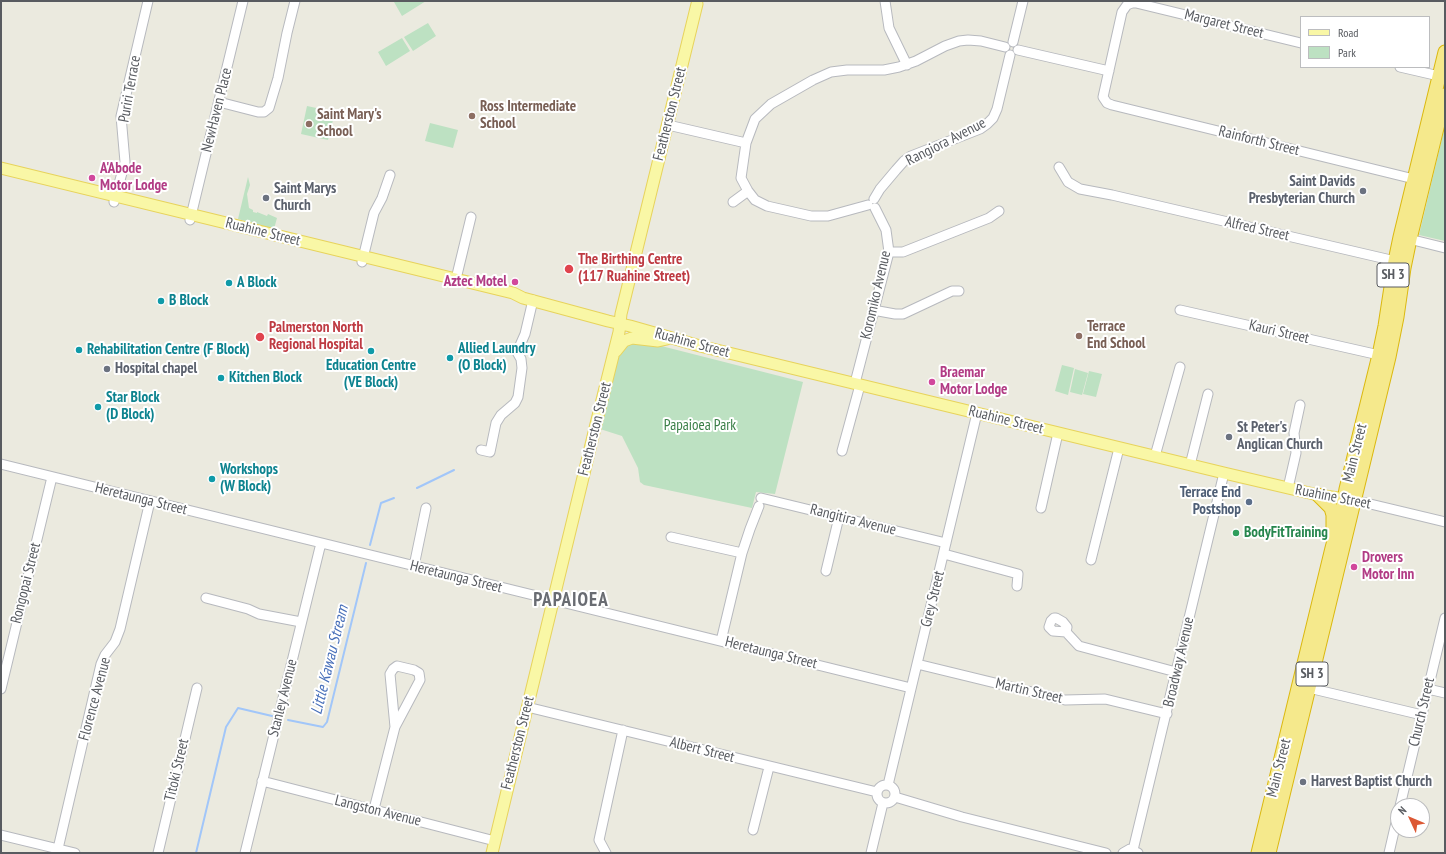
<!DOCTYPE html>
<html>
<head>
<meta charset="utf-8">
<style>
  body { margin:0 }
  #map { position:relative; width:1446px; height:854px; overflow:hidden; background:#ebeadf; font-family:"PT Sans Narrow",sans-serif }
  canvas { display:block }
  .frame { position:absolute; inset:0; border:2px solid #585b60; pointer-events:none }
  .legend { position:absolute; left:1300px; top:16px; width:130px; height:52px; box-sizing:border-box; background:#fff; border:1px solid #bcbdbf; margin:0; padding:5px 7px; list-style:none; font-size:12px; color:#585b60 }
  .legend li { display:flex; align-items:center; gap:8px; height:20px }
  .legend b { width:20px; border:1px solid #bcbdbf }
  .north { position:absolute; left:1390px; top:798px; width:40px; height:40px; box-sizing:border-box; background:#fff; border:1px solid #bcbdbf; border-radius:50%; rotate:314deg; font-size:11px; font-weight:700; line-height:16px; text-align:center; color:#585b60 }
  .north::after { content:''; display:block; margin:auto; width:14px; height:18px; background:#dc5834; clip-path:polygon(50% 0,100% 100%,50% 72%,0 100%) }
</style>
</head>
<body>
<div id="map">
<canvas width="1446" height="854"></canvas>
<div class="frame"></div>
<ul class="legend">
<li><b style="height:5px;background:#f9f7a6"></b>Road</li>
<li><b style="height:11px;background:#bde1c2"></b>Park</li>
</ul>
<div class="north">N</div>
</div>
<script>
const c = document.querySelector('canvas').getContext('2d');
c.lineJoin = 'round';
function fill(path, color) {
  c.fillStyle = color;
  c.fill(path, 'evenodd');
}
function poly(rows) {
  const path = new Path2D();
  for (const r of rows) {
    if (r.length === 3) {
      path.moveTo(r[0] + r[2], r[1]);
      path.arc(r[0], r[1], r[2], 0, 2 * Math.PI);
      continue;
    }
    path.moveTo(r[0], r[1]);
    for (let i = 2; i < r.length; i += 2) path.lineTo(r[i], r[i + 1]);
  }
  return path;
}
function trace(path, color, width, dash) {
  c.strokeStyle = color;
  c.lineWidth = width;
  c.lineCap = dash ? 'butt' : 'round';
  c.setLineDash(dash || []);
  c.stroke(path);
}
function drawText(font, color, halo, rows, align = 'center') {
  c.font = font + ' "PT Sans Narrow",sans-serif';
  c.lineWidth = 4;
  c.setLineDash([]);
  c.textBaseline = 'middle';
  c.strokeStyle = halo;
  c.fillStyle = color;
  for (const [text, x, y, turn = 0] of rows) {
    c.save();
    c.translate(x, y);
    c.rotate((+turn || 0) * Math.PI / 180);
    c.textAlign = isNaN(turn) ? turn : align;
    if (halo) c.strokeText(text, 0, 0);
    c.fillText(text, 0, 0);
    c.restore();
  }
}
fill(poly([
  [396,1,426,1,402,16,394,2],
  [428,23,436,36,413,51,404,37],
  [402,38,410,51,386,66,378,52],
  [307,106,335,112,328,140,301,134],
  [430,123,458,130,453,148,425,141],
  [1445,126,1445,241,1419,235],
  [248,177,250,185,247,194,249,208,253,210,253,212,257,213,257,212,267,216,268,214,277,218,274,229,238,219],
  [622,336,803,382,775,494,756,492,752,508,644,485,640,482,638,468,622,436,600,429],
  [1062,365,1074,368,1068,395,1055,391],
  [1075,369,1088,373,1082,395,1070,392],
  [1089,371,1102,374,1096,397,1083,394]
]), '#bde1c2');
trace(poly([
  [417,488,454,470],
  [370,545,381,503,394,498],
  [288,720,323,727,327,722,366,563],
  [196,853,226,727,238,708,272,716]
]), '#a1c6f9', 2);
const minor = poly([
  [885,1,889,28,907,65],
  [1013,42,1023,1],
  [1301,43,1136,3,1132,3,1127,5,1122,12,1103,97,1107,103,1112,105,1414,179],
  [1018,50,1109,71],
  [1400,67,1439,76],
  [219,102,258,112,264,112,269,108,278,78,287,33,295,1],
  [668,125,746,143],
  [1059,167,1068,182,1080,189,1112,195,1395,261],
  [874,199,880,189,896,170,904,161,911,156,980,129,987,124,993,118,997,109,1010,55],
  [114,202,125,162,121,116,148,1],
  [733,202,748,191],
  [868,205,828,216,811,216,767,206,755,200,748,191,741,178,746,143,755,119,771,104,813,80,831,72,847,70,884,70,899,67,916,61,945,46,959,41,968,40,981,41,1005,47],
  [190,220,243,1],
  [1405,238,1445,248],
  [889,252,903,252,989,218,999,211],
  [362,262,374,213,382,198,390,175],
  [456,279,471,217],
  [873,310,895,314,903,314,952,291,959,291],
  [1180,310,1379,355],
  [855,383,889,252,886,230,875,208],
  [481,450,490,452,496,423,501,415,515,403,518,397,522,368,521,359,517,352,525,334,533,300],
  [842,451,860,385],
  [1155,456,1180,367],
  [1,464,911,688],
  [1190,465,1208,394],
  [1288,488,1296,453,1294,433,1300,405],
  [761,498,946,543],
  [1354,501,1362,502,1445,522],
  [1041,508,1058,433],
  [671,537,742,553],
  [944,554,1018,574,1017,586],
  [1091,560,1119,448],
  [414,566,426,508],
  [826,571,839,517],
  [206,598,248,609,259,614,301,622],
  [1066,632,1053,631,1049,627,1051,621,1054,618,1056,618,1063,622,1067,627,1066,632,1079,646,1176,672],
  [721,641,742,553,750,529,759,506],
  [917,664,1065,700,1105,699,1167,714],
  [1309,688,1422,715],
  [1,689,52,477],
  [1428,689,1445,693],
  [527,707,877,792],
  [262,781,495,841],
  [886,794,9],
  [888,785,977,413],
  [895,797,962,817,1106,853],
  [1400,806,1445,618],
  [374,809,395,727,390,674,393,669,397,666,414,670,419,673,420,680,395,727],
  [753,830,769,767],
  [1,835,75,853],
  [1133,850,1224,473],
  [57,853,101,664,105,655,115,642,120,629,150,501],
  [158,853,197,688],
  [245,853,321,543],
  [606,853,599,840,623,730],
  [871,853,883,803],
  [1123,853,1130,849,1138,853],
  [1389,853,1398,814]
]);
const major = poly([
  [1,168,513,293,523,298,608,321,630,326,700,346,1224,473,1318,495,1352,500],
  [616,351,624,341,632,338,658,341,667,339],
  [492,853,596,424,619,332,621,314,697,4]
]);
const highway = poly([
  [1318,495,1331,508,1333,515,1333,530],
  [1258,853,1332,548,1342,512,1346,489,1379,355,1385,326,1395,261,1400,237,1445,52],
  [1269,853,1389,357,1397,317,1404,268,1410,239,1445,95]
]);
trace(minor, '#b7b9be', 11);
trace(major, '#e7d35c', 13);
trace(highway, '#dbb80f', 15);
trace(minor, '#fff', 9);
trace(major, '#f9f7a6', 11);
trace(highway, '#f5e98c', 13);
for (const [x, y, r, color] of [
  [472,116,4,"#8d6e63"],
  [309,124,4,"#8d6e63"],
  [92,178,4,"#d1479c"],
  [1363,191,4,"#6b7280"],
  [266,198,4,"#6b7280"],
  [569,269,5,"#e0444e"],
  [515,282,4,"#d1479c"],
  [229,283,4,"#0f9aa8"],
  [161,301,4,"#0f9aa8"],
  [1079,336,4,"#8d6e63"],
  [260,337,5,"#e0444e"],
  [79,350,4,"#0f9aa8"],
  [371,351,4,"#0f9aa8"],
  [450,358,4,"#0f9aa8"],
  [107,369,4,"#6b7280"],
  [221,378,4,"#0f9aa8"],
  [932,382,4,"#d1479c"],
  [98,407,4,"#0f9aa8"],
  [1229,437,4,"#6b7280"],
  [212,479,4,"#0f9aa8"],
  [1249,502,4,"#5c6f8a"],
  [1236,533,4,"#2e9e5b"],
  [1354,567,4,"#d1479c"],
  [1303,782,4,"#6b7280"]
]) {
  const dot = new Path2D();
  dot.arc(x, y, r, 0, 2 * Math.PI);
  c.fillStyle = color;
  c.fill(dot);
  trace(dot, '#fff', 1.5);
}
for (const [x, y, w] of [
  [1393,275,32],
  [1312,674,32]
]) {
  const box = new Path2D();
  box.roundRect(x - w / 2, y - 12, w, 24, 3);
  c.fillStyle = '#fff';
  c.fill(box);
  trace(box, '#585b60', 1);
}
drawText('bold 14px', '#585b60', null, [
  ["SH 3",1393,275],
  ["SH 3",1312,674]
]);
drawText('15px', '#585b60', '#fff', [
  ["Margaret Street",1224,24,14],
  ["Puriri Terrace",130,89,-80],
  ["NewHaven Place",217,110,-76],
  ["Featherston Street",670,114,-76],
  ["Rainforth Street",1259,141,14],
  ["Rangiora Avenue",946,142,-27],
  ["Alfred Street",1257,229,13],
  ["Ruahine Street",263,232,14],
  ["Koromiko Avenue",876,295,-77],
  ["Kauri Street",1279,332,13],
  ["Ruahine Street",692,343,15],
  ["Ruahine Street",1006,420,14],
  ["Featherston Street",595,429,-76],
  ["Main Street",1355,453,-76],
  ["Ruahine Street",1333,497,11],
  ["Heretaunga Street",141,499,14],
  ["Rangitira Avenue",853,520,14],
  ["Heretaunga Street",456,577,14],
  ["Rongopai Street",26,583,-76],
  ["Grey Street",933,599,-76],
  ["Heretaunga Street",771,653,14],
  ["Broadway Avenue",1179,662,-77],
  ["Martin Street",1029,691,13],
  ["Stanley Avenue",283,698,-76],
  ["Florence Avenue",95,699,-75],
  ["Church Street",1422,712,-77],
  ["Featherston Street",518,743,-76],
  ["Albert Street",702,750,14],
  ["Main Street",1279,768,-76],
  ["Titoki Street",177,770,-77],
  ["Langston Avenue",378,811,14]
]);
drawText('bold 15px', '#785e54', '#fff', [
  ["Ross Intermediate",480,107],
  ["School",480,124],
  ["Saint Mary's",317,115],
  ["School",317,132],
  ["Terrace",1087,327],
  ["End School",1087,344]
], 'left');
drawText('bold 15px', '#b23c85', '#fff', [
  ["A'Abode",100,169],
  ["Motor Lodge",100,186],
  ["Aztec Motel",507,282,"right"],
  ["Braemar",940,373],
  ["Motor Lodge",940,390],
  ["Drovers",1362,558],
  ["Motor Inn",1362,575]
], 'left');
drawText('bold 15px', '#5b616d', '#fff', [
  ["Saint Davids",1355,182,"right"],
  ["Presbyterian Church",1355,199,"right"],
  ["Saint Marys",274,189],
  ["Church",274,206],
  ["Hospital chapel",115,369],
  ["St Peter's",1237,428],
  ["Anglican Church",1237,445],
  ["Harvest Baptist Church",1311,782]
], 'left');
drawText('bold 15px', '#be3a42', '#fff', [
  ["The Birthing Centre",578,260],
  ["(117 Ruahine Street)",578,277],
  ["Palmerston North",269,328],
  ["Regional Hospital",269,345]
], 'left');
drawText('bold 15px', '#0d838f', '#fff', [
  ["A Block",237,283],
  ["B Block",169,301],
  ["Allied Laundry",458,349],
  ["(O Block)",458,366],
  ["Rehabilitation Centre (F Block)",87,350],
  ["Education Centre",371,366,"center"],
  ["(VE Block)",371,383,"center"],
  ["Kitchen Block",229,378],
  ["Star Block",106,398],
  ["(D Block)",106,415],
  ["Workshops",220,470],
  ["(W Block)",220,487]
], 'left');
drawText('15px', '#397e46', '#fff', [
  ["Papaioea Park",700,426]
]);
drawText('bold 15px', '#4e5e75', '#fff', [
  ["Terrace End",1241,493],
  ["Postshop",1241,510]
], 'right');
drawText('bold 15px', '#27864d', '#fff', [
  ["BodyFitTraining",1244,533]
], 'left');
drawText('italic 16px', '#476fb9', '#fff', [
  ["Little Kawau Stream",330,660,-76]
]);
c.letterSpacing = '1px';
drawText('bold 19px', '#696c72', '#fff', [
  ["PAPAIOEA",571,601]
]);
c.letterSpacing = '0px';
</script>
</body>
</html>
